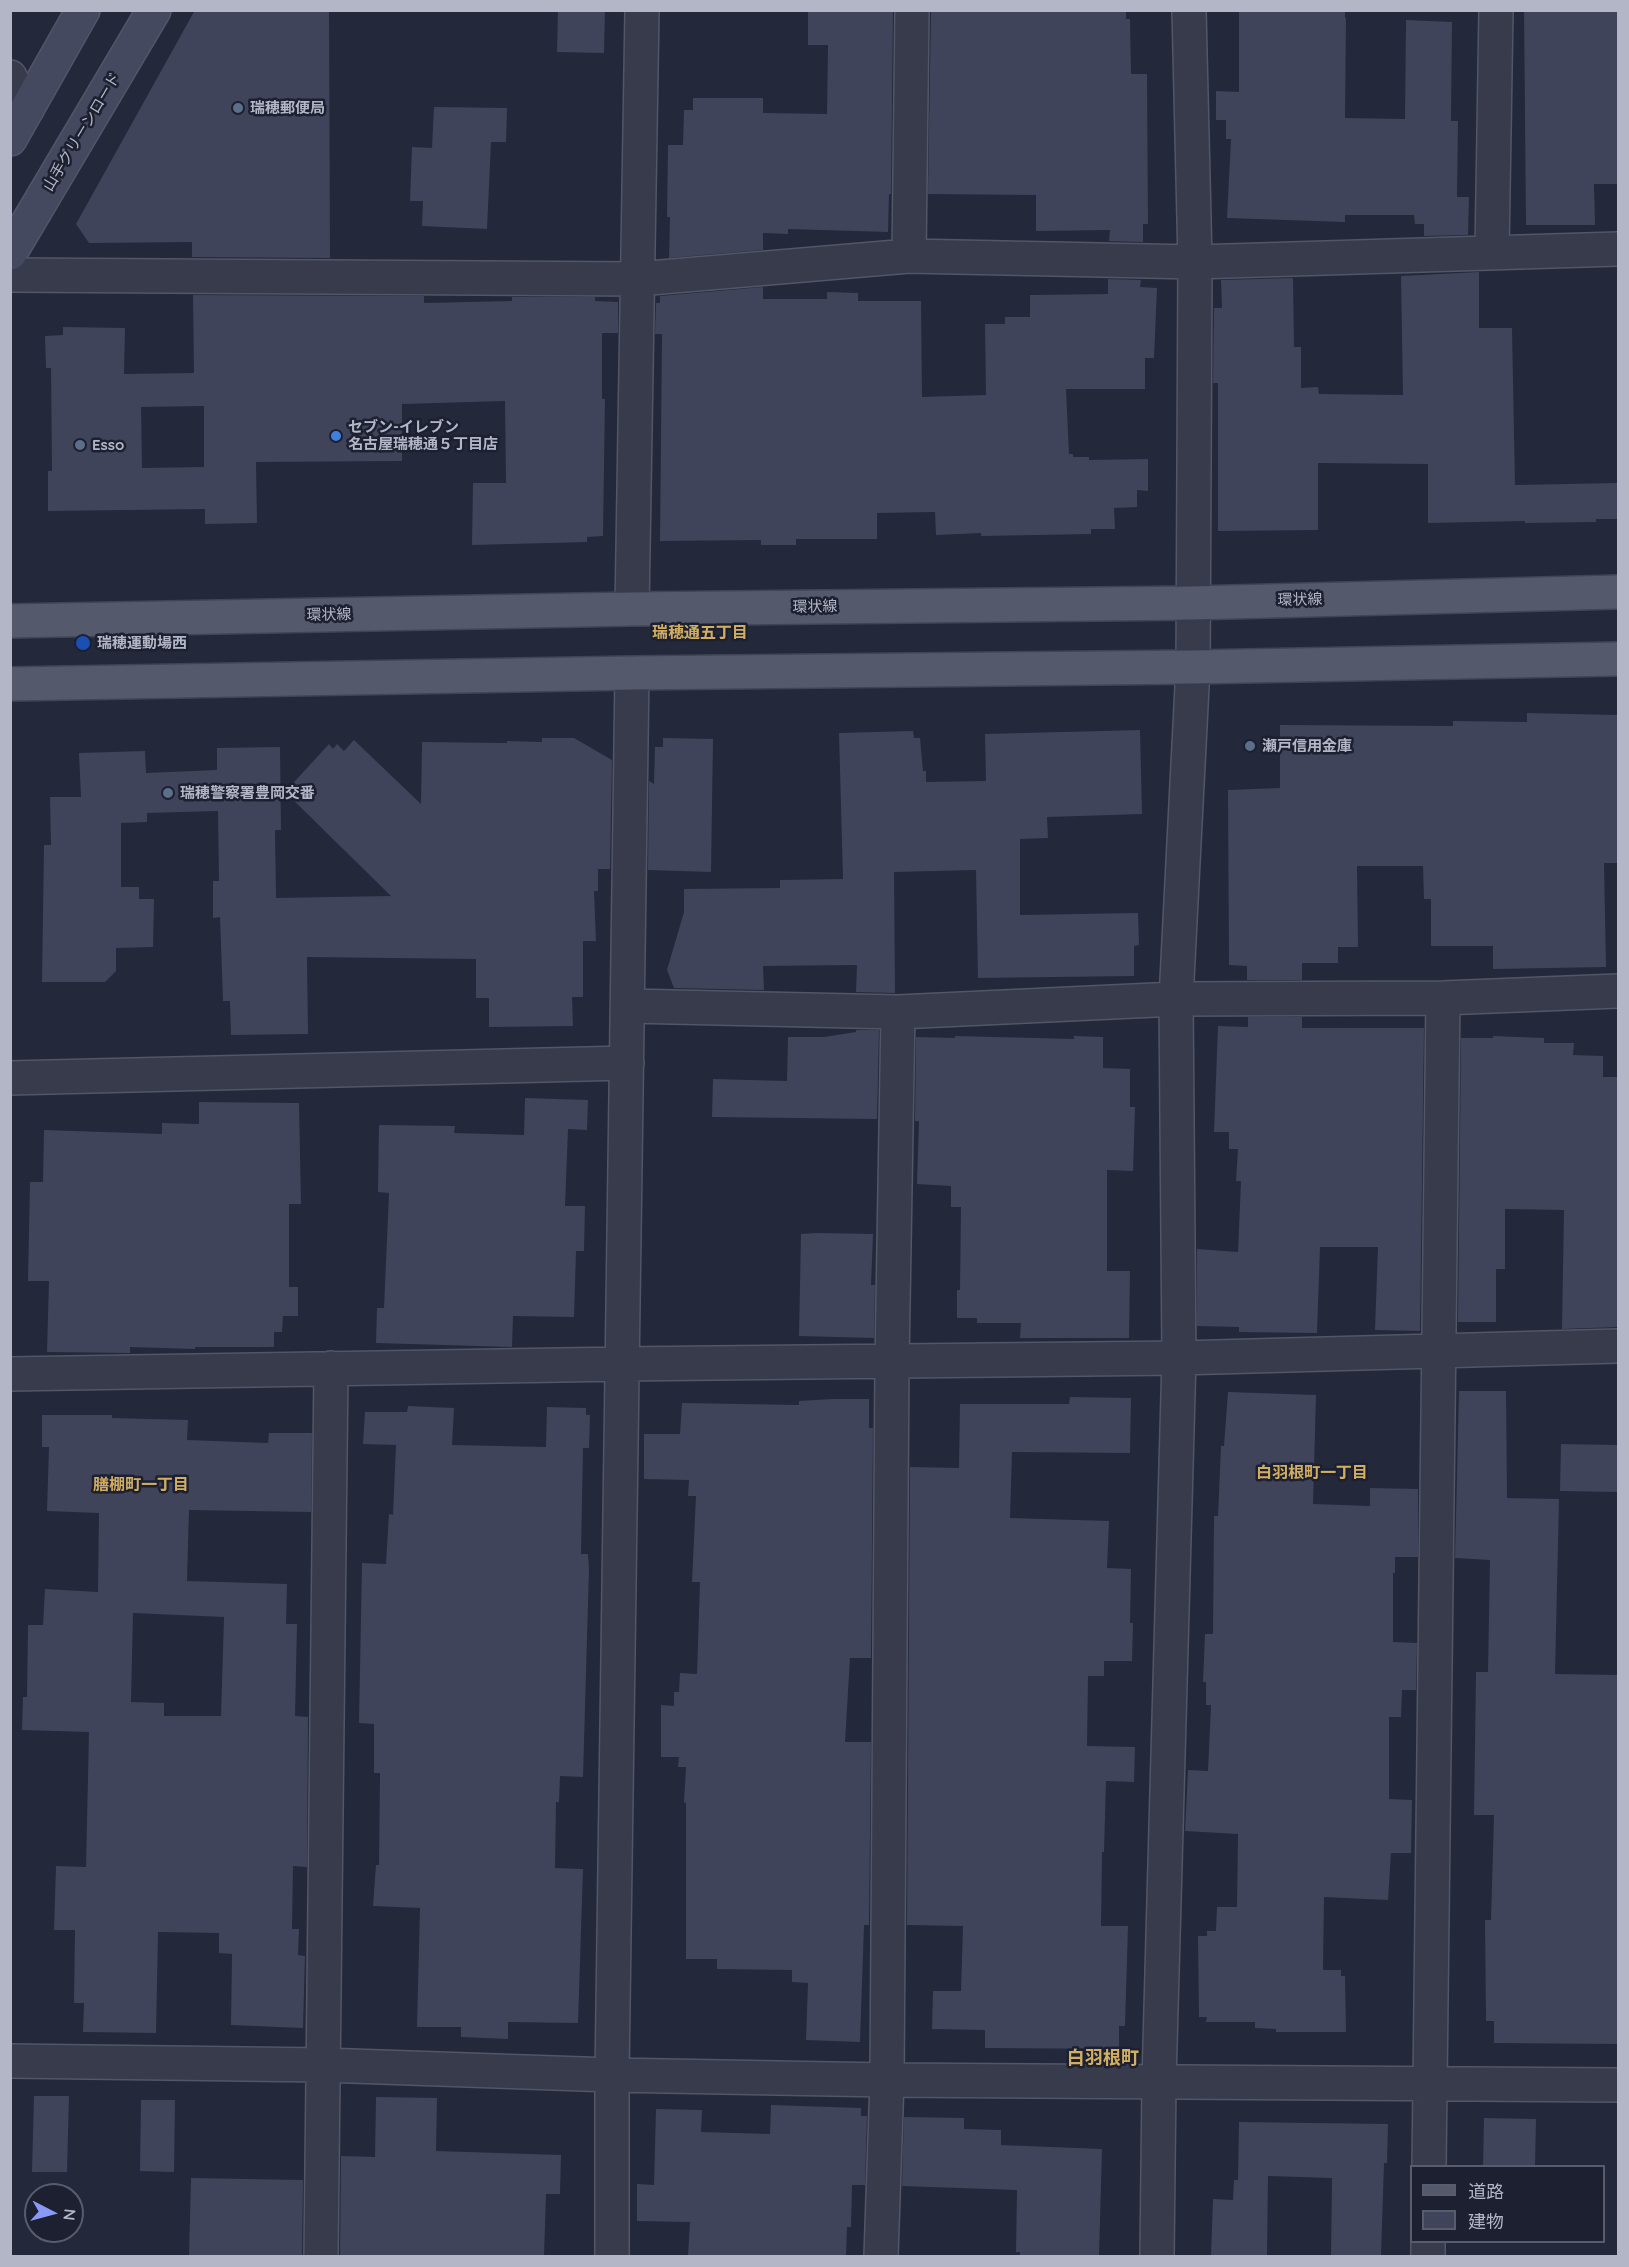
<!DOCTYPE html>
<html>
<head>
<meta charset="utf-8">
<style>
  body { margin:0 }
  #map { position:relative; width:1629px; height:2267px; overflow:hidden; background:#23283b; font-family:Quicksand,"Noto Sans JP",sans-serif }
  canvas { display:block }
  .frame { position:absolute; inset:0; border:12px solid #b3b6c7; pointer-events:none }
  .legend { position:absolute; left:1410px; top:2165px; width:195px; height:78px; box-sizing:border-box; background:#1c2030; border:2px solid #585c6c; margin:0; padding:8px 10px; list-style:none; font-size:18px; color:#b3b6c7 }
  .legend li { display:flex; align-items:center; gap:12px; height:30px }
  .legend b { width:30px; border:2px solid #585c6c }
  .north { position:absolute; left:24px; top:2183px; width:60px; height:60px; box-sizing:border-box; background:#1c2030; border:2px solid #585c6c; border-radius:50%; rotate:96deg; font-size:16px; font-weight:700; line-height:24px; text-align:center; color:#b3b6c7 }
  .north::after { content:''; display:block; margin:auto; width:21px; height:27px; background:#8999f5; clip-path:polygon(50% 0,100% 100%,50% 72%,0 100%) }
</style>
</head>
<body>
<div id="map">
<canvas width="1629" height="2267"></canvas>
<div class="frame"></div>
<ul class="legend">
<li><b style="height:8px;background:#55596c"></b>道路</li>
<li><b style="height:16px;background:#3f445b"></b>建物</li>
</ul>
<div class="north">N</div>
</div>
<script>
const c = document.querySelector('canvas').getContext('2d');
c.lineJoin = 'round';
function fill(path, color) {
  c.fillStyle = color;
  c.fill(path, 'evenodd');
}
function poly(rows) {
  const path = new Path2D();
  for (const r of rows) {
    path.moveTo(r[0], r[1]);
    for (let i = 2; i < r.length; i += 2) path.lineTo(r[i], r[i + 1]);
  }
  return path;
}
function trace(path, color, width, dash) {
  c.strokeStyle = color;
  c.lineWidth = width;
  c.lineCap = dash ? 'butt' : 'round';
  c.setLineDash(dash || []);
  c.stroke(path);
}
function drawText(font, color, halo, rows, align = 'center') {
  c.font = font + ' Quicksand,"Noto Sans JP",sans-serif';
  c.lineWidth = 5;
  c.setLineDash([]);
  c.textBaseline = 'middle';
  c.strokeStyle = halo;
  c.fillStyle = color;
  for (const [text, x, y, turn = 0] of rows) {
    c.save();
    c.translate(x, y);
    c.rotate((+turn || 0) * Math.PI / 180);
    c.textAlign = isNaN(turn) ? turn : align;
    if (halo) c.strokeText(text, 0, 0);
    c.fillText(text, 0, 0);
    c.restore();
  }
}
fill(poly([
  [195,10,329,10,330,258,192,257,192,242,89,243,76,224],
  [558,10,605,10,604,53,557,52],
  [808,10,893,10,891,194,889,194,888,232,788,229,788,234,763,233,763,250,669,258,670,217,667,217,668,145,683,145,684,110,693,110,693,98,763,98,763,113,827,114,828,45,808,45],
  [931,10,1126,10,1126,19,1130,19,1131,74,1147,74,1148,224,1143,224,1143,242,1109,241,1110,230,1036,231,1036,195,928,194],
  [1239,10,1345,10,1345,18,1346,18,1345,118,1405,119,1406,20,1452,22,1451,121,1458,121,1457,197,1469,197,1468,235,1424,236,1424,224,1415,224,1414,215,1345,215,1345,222,1227,218,1231,139,1226,139,1226,120,1216,120,1216,91,1239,92],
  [1524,10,1618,12,1618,184,1594,184,1595,225,1526,225],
  [434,107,507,108,506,142,491,142,487,229,422,226,423,201,410,201,412,147,432,148],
  [1479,272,1479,328,1512,328,1515,485,1618,483,1618,519,1596,519,1596,522,1525,523,1525,521,1428,523,1428,464,1318,463,1318,530,1218,531,1218,383,1213,383,1214,308,1222,308,1221,280,1293,278,1294,347,1301,347,1301,388,1318,387,1319,394,1403,395,1401,276],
  [1108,279,1141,280,1140,287,1157,288,1154,358,1145,358,1145,389,1066,389,1069,454,1073,454,1073,457,1089,457,1089,460,1148,459,1148,491,1137,490,1137,507,1114,508,1115,529,1091,529,1091,534,981,536,981,533,936,535,935,512,877,513,877,539,796,539,796,545,761,545,761,540,660,541,662,334,655,334,656,303,660,303,660,296,763,287,763,299,827,299,827,292,858,293,858,301,921,301,922,397,986,395,985,324,1005,324,1005,317,1030,317,1030,295,1108,294],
  [193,295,424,296,424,303,512,301,512,297,595,297,595,301,618,302,618,333,602,333,602,399,605,399,603,536,587,537,587,542,472,545,473,483,506,483,505,401,402,404,402,461,256,462,257,523,205,524,205,509,48,511,48,471,52,471,51,368,46,368,45,336,63,335,63,327,125,328,124,374,194,373],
  [204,406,204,467,142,468,141,407],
  [1527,713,1618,715,1618,863,1604,863,1606,967,1493,969,1493,946,1431,946,1431,899,1424,899,1423,866,1357,866,1358,947,1338,947,1338,963,1302,963,1302,980,1247,980,1247,966,1229,965,1228,790,1280,788,1280,725,1453,726,1453,721,1527,722],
  [1140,730,1142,814,1047,817,1048,838,1020,839,1020,915,1138,913,1139,945,1134,946,1134,976,978,978,976,870,894,872,895,993,856,992,857,965,763,966,764,990,674,988,667,970,684,912,684,889,780,888,780,880,843,879,839,733,913,731,914,738,920,738,923,771,926,771,926,782,986,781,985,734],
  [542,738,574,738,612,760,610,869,598,869,598,891,594,891,596,941,583,941,583,997,572,997,573,1026,489,1027,489,998,476,998,476,959,307,957,308,1034,231,1035,230,1001,223,1001,220,917,213,918,213,881,219,881,218,811,147,813,147,822,121,823,121,887,139,887,139,899,154,899,153,947,116,948,116,971,105,982,42,982,44,845,51,845,50,797,81,797,79,753,145,751,146,773,217,770,217,748,280,747,281,830,275,830,276,898,391,896,285,792,329,744,333,749,337,744,344,751,354,740,421,804,422,742,507,743,507,741,542,742],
  [663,738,713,739,711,872,648,870,649,781,654,784,655,747,663,747],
  [1248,1017,1302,1017,1302,1028,1424,1028,1420,1331,1375,1330,1378,1247,1320,1247,1317,1333,1239,1332,1239,1327,1197,1326,1197,1249,1238,1252,1241,1181,1236,1181,1238,1149,1229,1149,1229,1132,1214,1132,1218,1026,1248,1027],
  [856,1030,879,1030,877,1119,712,1117,713,1079,787,1081,788,1037,824,1037,856,1032],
  [955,1036,1074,1039,1074,1036,1103,1037,1103,1068,1130,1069,1130,1107,1135,1107,1133,1171,1107,1170,1107,1271,1130,1271,1129,1338,1020,1338,1021,1323,977,1323,977,1318,957,1318,957,1290,960,1290,961,1207,951,1207,951,1186,917,1184,919,1121,915,1121,916,1037,955,1038],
  [1493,1036,1544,1038,1544,1043,1574,1043,1573,1055,1603,1056,1603,1077,1618,1077,1618,1327,1562,1329,1564,1210,1505,1209,1505,1269,1496,1269,1496,1322,1458,1322,1461,1038,1493,1038],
  [525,1098,588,1100,587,1130,568,1129,565,1206,585,1206,584,1251,576,1251,574,1317,513,1316,512,1347,376,1343,377,1308,384,1308,389,1193,378,1192,379,1125,455,1126,454,1133,524,1135],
  [199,1102,299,1103,301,1204,289,1204,289,1287,298,1287,298,1316,283,1316,282,1332,274,1332,274,1347,195,1347,195,1349,130,1347,130,1353,47,1352,49,1281,28,1281,30,1182,43,1182,44,1130,162,1134,162,1123,199,1124],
  [816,1233,873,1234,871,1285,875,1285,874,1338,799,1336,801,1234],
  [1459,1391,1506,1391,1507,1498,1559,1499,1555,1674,1618,1675,1618,2044,1494,2043,1494,2021,1486,2021,1485,1920,1491,1920,1494,1815,1474,1815,1476,1672,1488,1672,1490,1560,1455,1558],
  [1228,1392,1316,1395,1313,1504,1370,1506,1370,1488,1418,1489,1418,1557,1395,1557,1395,1573,1393,1573,1393,1642,1417,1643,1416,1690,1402,1690,1401,1717,1389,1717,1389,1799,1412,1800,1411,1853,1391,1853,1388,1900,1324,1897,1323,1970,1341,1970,1341,1976,1345,1976,1346,2032,1276,2032,1276,2029,1255,2028,1255,2022,1206,2022,1207,2017,1199,2017,1198,1936,1207,1936,1207,1931,1216,1931,1217,1907,1237,1907,1238,1834,1185,1831,1188,1770,1208,1771,1211,1705,1206,1705,1206,1682,1203,1682,1205,1634,1213,1634,1214,1516,1218,1516,1221,1446,1224,1446],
  [1070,1397,1131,1398,1130,1453,1012,1452,1010,1518,1109,1521,1107,1568,1131,1569,1130,1623,1133,1623,1132,1661,1104,1661,1104,1676,1088,1676,1087,1746,1135,1747,1134,1782,1106,1781,1104,1852,1102,1852,1101,1926,1128,1926,1125,2026,1119,2026,1119,2049,985,2048,985,2030,932,2029,933,1991,961,1991,963,1926,907,1925,910,1467,959,1468,960,1404,1069,1404],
  [832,1399,869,1399,869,1428,873,1428,871,1658,850,1658,845,1742,871,1742,869,1925,864,1925,860,2042,806,2040,808,1983,792,1982,792,1970,717,1969,717,1959,686,1959,686,1803,684,1802,686,1767,678,1767,679,1757,661,1757,661,1705,674,1706,674,1692,679,1692,680,1673,697,1674,700,1582,692,1582,696,1496,688,1496,689,1480,644,1479,644,1434,680,1434,682,1403,799,1405,799,1401],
  [408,1406,454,1408,452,1445,546,1447,547,1407,586,1408,586,1415,590,1415,589,1448,583,1448,581,1554,588,1554,589,1569,583,1777,560,1776,559,1802,556,1802,555,1868,583,1869,578,2023,508,2022,508,2039,461,2037,461,2027,417,2027,420,1908,373,1906,376,1865,379,1865,380,1773,374,1773,374,1724,359,1723,362,1563,386,1564,389,1514,393,1515,396,1445,363,1444,365,1412,407,1412],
  [42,1415,112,1415,112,1418,188,1420,187,1440,268,1443,269,1433,312,1433,311,1512,189,1510,187,1581,287,1584,286,1624,297,1624,295,1716,308,1717,307,1867,293,1866,292,1929,299,1929,298,1955,305,1956,303,2028,231,2025,232,1954,219,1953,219,1933,158,1932,156,2033,83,2032,84,2003,74,2003,75,1930,54,1930,56,1866,86,1867,89,1732,22,1730,23,1697,27,1697,28,1625,43,1625,45,1589,98,1592,99,1513,47,1511,49,1447,42,1447],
  [133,1613,224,1617,221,1716,164,1716,164,1703,131,1702],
  [1561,1444,1618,1445,1618,1492,1560,1491],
  [34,2096,69,2096,67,2172,32,2172],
  [376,2097,437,2098,436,2151,561,2155,560,2194,546,2194,544,2256,340,2256,341,2156,375,2157],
  [141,2100,175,2100,174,2172,140,2171],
  [771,2105,861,2108,861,2116,867,2116,865,2185,852,2185,851,2227,847,2227,846,2256,688,2256,690,2222,637,2221,637,2184,654,2185,656,2109,702,2110,701,2132,770,2134],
  [904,2117,964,2118,964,2129,1001,2130,1001,2145,1102,2149,1099,2256,1020,2256,1020,2252,1016,2252,1017,2190,902,2186],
  [1484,2118,1536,2119,1535,2166,1483,2166],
  [1239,2122,1388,2124,1387,2163,1384,2163,1381,2256,1331,2256,1332,2178,1268,2176,1267,2256,1211,2256,1213,2199,1233,2200,1234,2180,1238,2180],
  [191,2178,303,2180,302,2256,189,2256]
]), '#3f445b');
const street = poly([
  [10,77,27,109],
  [1492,252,1496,10],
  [909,256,912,10],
  [10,275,638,279,909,256,1195,262,1618,249],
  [632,609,642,10],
  [628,1006,898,1012,1176,999,1443,998,1618,991],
  [10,1078,627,1063],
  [10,1374,622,1364,1179,1358,1618,1346],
  [10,2061,323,2065,612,2075,887,2080,1618,2085],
  [1429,2166,1443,998],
  [321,2256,331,1368],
  [612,2256,612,2075,632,673],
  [881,2256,887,2080,892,1362,898,1012],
  [1157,2256,1159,2081,1179,1358,1176,999,1193,667,1195,262,1189,10],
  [1428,2256,1428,2242]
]);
const secondary = poly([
  [10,139,83,10],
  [10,253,154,10]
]);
const primary = poly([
  [10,621,632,609,1192,603,1618,592],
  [10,684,632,673,1193,667,1618,659]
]);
trace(street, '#525666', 36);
trace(secondary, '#525666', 36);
trace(primary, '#404454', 36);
trace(street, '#373b4c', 33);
trace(secondary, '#45495f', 33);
trace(primary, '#55596c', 33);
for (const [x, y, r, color] of [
  [238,108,6,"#5c6f8a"],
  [336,436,6,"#3f7fe0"],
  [80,445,6,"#5c6f8a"],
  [83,643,8,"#1a4fb4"],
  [1250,746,6,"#5c6f8a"],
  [168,793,6,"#5c6f8a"]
]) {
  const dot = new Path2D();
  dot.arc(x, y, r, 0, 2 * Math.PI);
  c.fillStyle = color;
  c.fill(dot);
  trace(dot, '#1c2030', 2);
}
drawText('bold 15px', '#b3b6c7', '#1c2030', [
  ["瑞穂郵便局",250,108],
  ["セブン-イレブン",348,427],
  ["名古屋瑞穂通５丁目店",348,444],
  ["Esso",92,445],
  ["瑞穂運動場西",97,643],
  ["瀬戸信用金庫",1262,746],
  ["瑞穂警察署豊岡交番",180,793]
], 'left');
drawText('15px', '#b3b6c7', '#1c2030', [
  ["山手グリーンロード",82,132,-59],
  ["環状線",1300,600,-1],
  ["環状線",815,607,-1],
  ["環状線",329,615,-1]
]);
drawText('bold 16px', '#d2ae63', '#1c2030', [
  ["瑞穂通五丁目",700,633],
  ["白羽根町一丁目",1312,1473],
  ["膳棚町一丁目",141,1485]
]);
drawText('bold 18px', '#d2ae63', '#1c2030', [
  ["白羽根町",1103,2059]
]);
</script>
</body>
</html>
